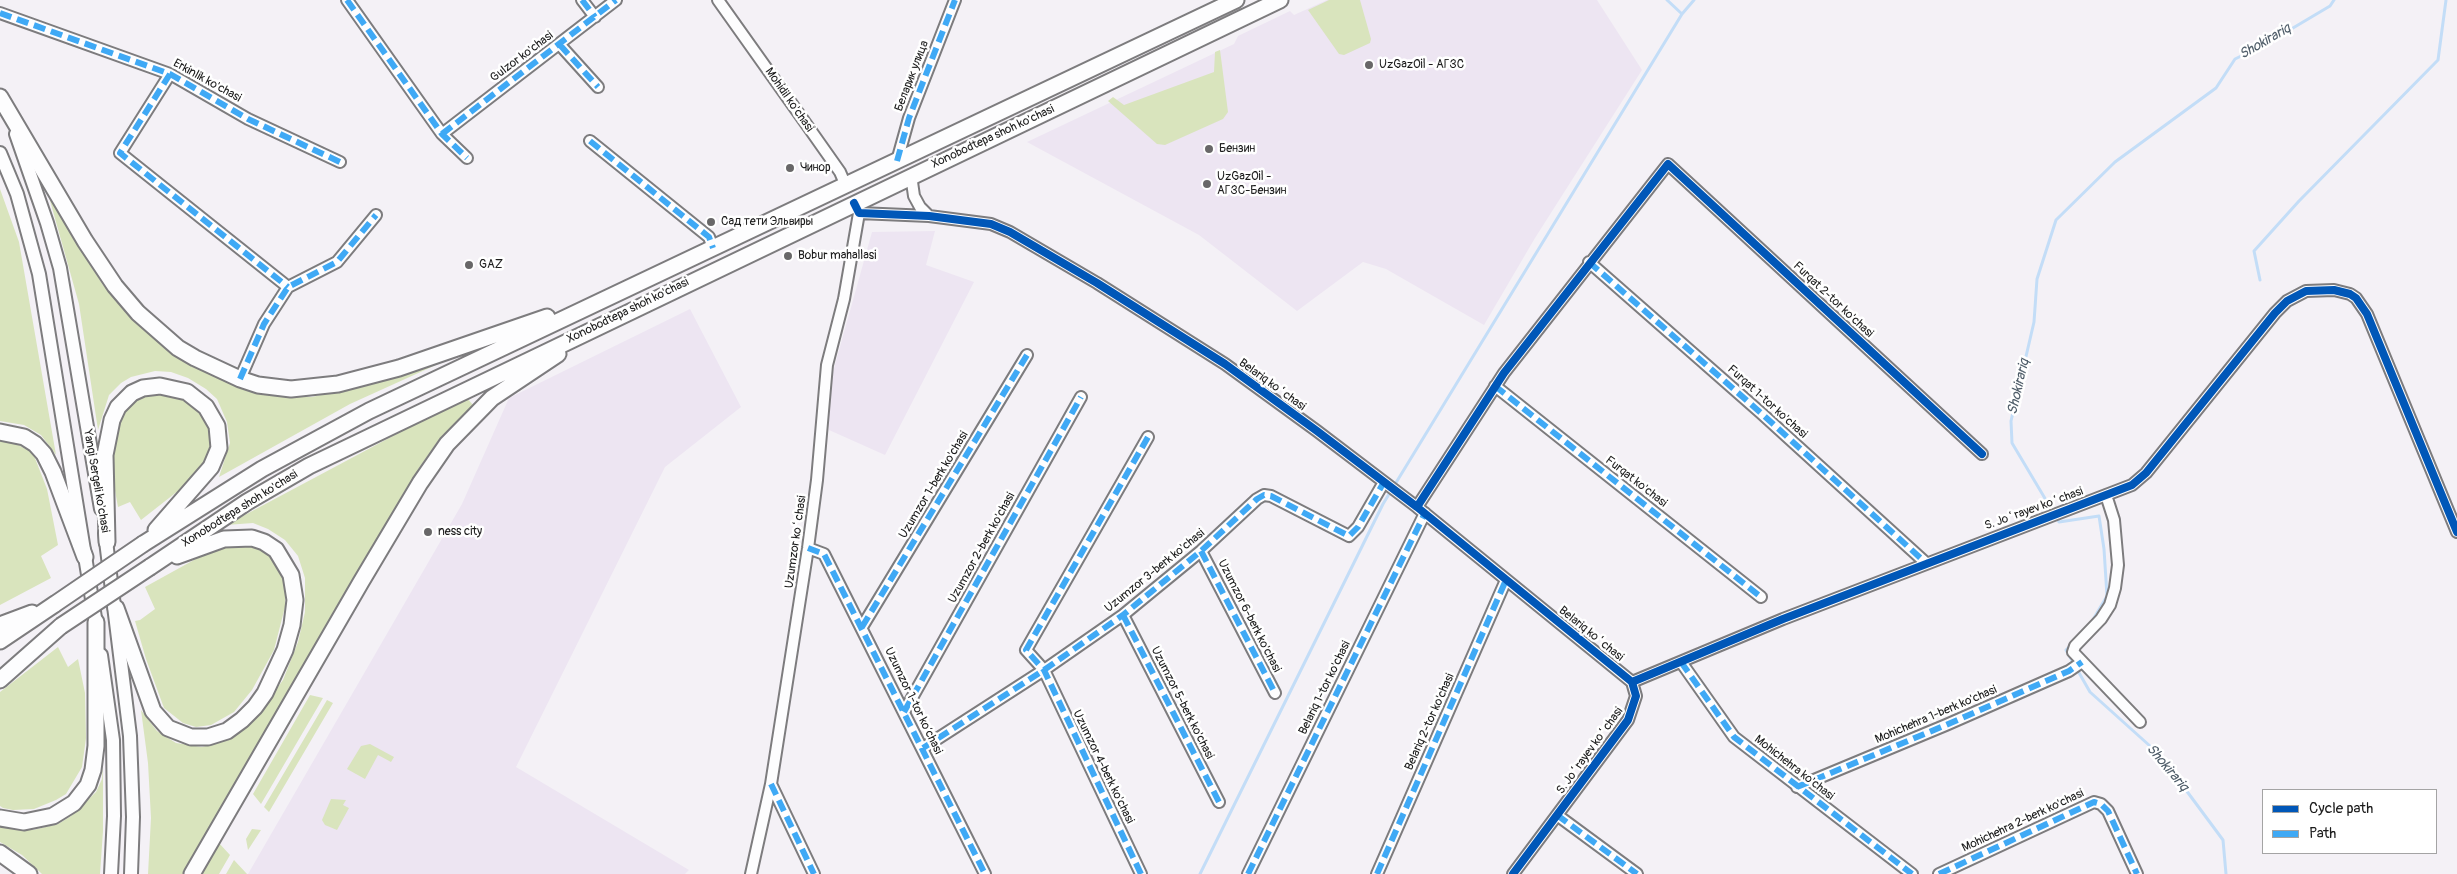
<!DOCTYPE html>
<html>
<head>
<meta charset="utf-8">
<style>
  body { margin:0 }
  #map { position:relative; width:2457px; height:874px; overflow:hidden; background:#f4f1f6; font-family:Pangolin,sans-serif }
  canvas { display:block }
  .legend { position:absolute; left:2262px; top:789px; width:175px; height:65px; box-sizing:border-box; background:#fff; border:1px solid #a4a4a4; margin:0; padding:6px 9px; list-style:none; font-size:15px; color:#1c1c1c }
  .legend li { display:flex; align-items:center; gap:10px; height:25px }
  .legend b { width:25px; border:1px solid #a4a4a4 }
</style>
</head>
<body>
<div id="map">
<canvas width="2457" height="874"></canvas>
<ul class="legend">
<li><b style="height:6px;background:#0057b8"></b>Cycle path</li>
<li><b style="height:6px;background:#3fa9f5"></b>Path</li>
</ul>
</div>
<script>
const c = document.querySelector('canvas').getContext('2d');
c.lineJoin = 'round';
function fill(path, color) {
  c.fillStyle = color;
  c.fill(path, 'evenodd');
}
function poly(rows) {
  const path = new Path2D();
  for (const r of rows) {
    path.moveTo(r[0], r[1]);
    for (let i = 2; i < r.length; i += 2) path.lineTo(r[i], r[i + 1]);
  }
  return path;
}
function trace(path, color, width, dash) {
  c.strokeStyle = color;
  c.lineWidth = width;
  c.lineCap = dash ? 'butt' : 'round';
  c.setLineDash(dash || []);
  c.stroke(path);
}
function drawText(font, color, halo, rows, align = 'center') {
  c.font = font + ' Pangolin,sans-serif';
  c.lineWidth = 5;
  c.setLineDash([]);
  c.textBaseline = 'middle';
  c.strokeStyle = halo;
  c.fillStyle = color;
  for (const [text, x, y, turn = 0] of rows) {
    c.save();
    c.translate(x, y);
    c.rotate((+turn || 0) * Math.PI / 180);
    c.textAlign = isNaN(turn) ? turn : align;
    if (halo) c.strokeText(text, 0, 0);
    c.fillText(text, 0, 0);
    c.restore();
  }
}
fill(poly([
  [1327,0,1597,0,1642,70,1535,238,1484,325,1386,269,1363,262,1297,311,1199,235,1027,142,1234,44,1238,36,1290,11,1294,15],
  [935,231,926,265,974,282,885,455,829,430,826,397,872,232],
  [690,309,741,407,665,467,516,767,689,870,685,874,248,874,462,504,509,398]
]), '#ede5f2');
fill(poly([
  [1329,0,1360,0,1371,39,1370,43,1344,55,1339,54,1308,10],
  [1220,50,1228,112,1223,119,1165,145,1157,144,1108,101,1113,97,1124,105,1214,72,1215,52],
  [0,189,19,242,56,455,41,435,24,425,0,421],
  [49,197,83,254,103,285,127,313,157,341,201,369,231,384,266,394,312,397,385,380,469,350,350,404,219,477,230,443,227,422,217,399,206,389,188,378,171,372,155,371,131,377,121,383,109,395,98,430,79,304],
  [147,391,188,397,208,420,212,435,211,450,200,469,178,491,141,520,130,502,118,507,111,469,117,422,128,403],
  [466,397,473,405,440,438,419,468,185,874,148,874,151,818,148,763,141,710,157,731,176,743,202,747,228,740,251,723,283,680,298,642,305,612,305,578,298,556,285,540,268,529,253,523,226,525],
  [0,441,13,442,33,453,47,489,58,545,41,556,51,578,0,605],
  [251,544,271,553,284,574,286,589,285,607,274,650,252,690,234,712,211,725,196,727,183,723,164,708,146,659,135,621,140,620,155,609,145,587,221,545],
  [58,647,68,667,78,659,85,693,86,738,82,767,66,794,56,800,34,809,13,810,3,808,0,806,0,692],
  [310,695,323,698,261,804,253,794],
  [327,700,333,703,269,812,264,807],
  [370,744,394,757,391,762,378,755,365,779,347,769,361,746],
  [103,763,103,831,100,874,42,874,22,855,0,842,0,825,19,830,33,830,58,824,71,816,96,792,102,779],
  [331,799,346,800,343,805,349,808,337,830,325,825,322,820],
  [252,829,261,830,248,850,246,839],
  [218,842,230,855,219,874,201,874],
  [234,860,247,874,226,874]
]), '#d9e4bd');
trace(poly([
  [1667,0,1682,14],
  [2260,280,2254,251,2299,201,2438,60,2446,0],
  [2091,623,2107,596,2104,549,2099,516,2059,522,2012,443,2011,421,2034,322,2037,279,2056,220,2115,162,2216,88,2235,59,2266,44,2330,6,2334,0],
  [2072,644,2066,650,2090,692,2160,755,2223,840,2226,874],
  [1200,874,1383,504,1682,14,1694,0]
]), '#c3ddf7', 3);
const minor = poly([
  [347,0,442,134,467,158],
  [582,0,595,17],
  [718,0,809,128,840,172,846,186],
  [0,13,170,74,248,119,340,162],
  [560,45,598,87],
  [170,74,120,153,288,287],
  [442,134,616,0],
  [590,141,709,237,713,248],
  [897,161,909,118,955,0],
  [911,175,914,196,920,207,929,216],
  [854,203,859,213,929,216,991,224,1010,232,1097,283,1225,364,1317,431,1417,507,1632,682,1636,696,1628,720,1513,874],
  [1589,262,1761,413,1926,563],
  [240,379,264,324,288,287,337,262,376,215],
  [1495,386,1761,597],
  [2106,495,2114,520,2118,565,2115,588,2110,605,2101,619,2075,646,2073,652,2140,722],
  [1417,507,1504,373,1668,164,1982,454],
  [808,548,824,554,985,874],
  [1201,551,1275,693],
  [1123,615,1219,802],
  [862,627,1027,355],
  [1681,662,1734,737,1912,874],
  [1632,682,1783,619,2132,485,2146,473,2275,313,2287,301,2306,291,2334,290,2350,294,2356,298,2367,314,2457,532],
  [904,712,1081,397],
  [923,748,1044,670,1123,615,1201,551,1257,499,1264,495,1271,496,1349,536,1358,527,1384,482],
  [771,784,814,874],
  [1797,787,1946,725,2069,671,2082,662],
  [1557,815,1637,874],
  [751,874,771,784,808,548,817,480,827,365,844,299,859,213],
  [1141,874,1044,670,1026,650,1148,437],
  [1248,874,1425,513],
  [1377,874,1506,580],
  [1939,874,2094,802,2101,804,2108,811,2137,874]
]);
const major = poly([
  [16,134,47,223,60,268,101,509],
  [0,153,17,194,39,274,97,630],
  [105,533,130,736,133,817,131,874],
  [101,655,113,740,114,816,111,874]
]);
const highway = poly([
  [0,97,85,241,115,286,138,313,178,348,195,358,240,379,258,385,291,389,338,384,399,368,547,317],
  [0,432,24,437,35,444,44,454,53,472,85,557],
  [107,542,105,455,112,420,118,407,132,393,143,388,160,386,187,392,206,407,217,426,219,448,211,467,156,530],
  [143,544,262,469,369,411,1236,0],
  [150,567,247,502,309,466,1280,0],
  [116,608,153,711,168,728,191,737,208,737,227,731,242,720,255,707,265,693,285,650,292,625,295,600,291,575,276,550,264,542,252,538,224,539,177,556],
  [0,625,32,613],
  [0,641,55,604],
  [0,680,61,626],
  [0,818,24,822,53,816,74,803,88,785,93,770,96,746,96,622],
  [0,853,29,874],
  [192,874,361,582,420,483,447,444,492,398,558,354]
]);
trace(minor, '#7d7c7e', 14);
trace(major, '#7d7c7e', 16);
trace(highway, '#7d7c7e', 19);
trace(minor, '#fdfdfe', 10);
trace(major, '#fdfdfe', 12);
trace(highway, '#fdfdfe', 15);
const highwayBridge = poly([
  [55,604,143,544],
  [61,626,150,567]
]);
trace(highwayBridge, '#7d7c7e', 19, []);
trace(highwayBridge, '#fdfdfe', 15);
trace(poly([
  [347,0,442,134,467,158],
  [582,0,595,17],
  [0,13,170,74,248,119,340,162],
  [560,45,598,87],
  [170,74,120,153,288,287],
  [442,134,616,0],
  [590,141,709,237,713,248],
  [897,161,909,118,955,0],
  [1589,262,1761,413,1926,563],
  [240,379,264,324,288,287,337,262,376,215],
  [1495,386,1761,597],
  [808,548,824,554,985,874],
  [1201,551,1275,693],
  [1123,615,1219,802],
  [862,627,1027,355],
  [1681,662,1734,737,1912,874],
  [904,712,1081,397],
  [923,748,1044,670,1123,615,1201,551,1257,499,1264,495,1271,496,1349,536,1358,527,1384,482],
  [771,784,814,874],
  [1797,787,1946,725,2069,671,2082,662],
  [1557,815,1637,874],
  [1141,874,1044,670,1026,650,1148,437],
  [1248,874,1425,513],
  [1377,874,1506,580],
  [1939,874,2094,802,2101,804,2108,811,2137,874]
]), '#3fa9f5', 6, [12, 6]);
trace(poly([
  [854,203,859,213,929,216,991,224,1010,232,1097,283,1225,364,1317,431,1417,507,1632,682,1636,696,1628,720,1513,874],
  [1417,507,1504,373,1668,164,1982,454],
  [1632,682,1783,619,2132,485,2146,473,2275,313,2287,301,2306,291,2334,290,2350,294,2356,298,2367,314,2457,532]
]), '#0057b8', 8);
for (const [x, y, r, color] of [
  [1369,65,5,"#686768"],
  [1209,149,5,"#686768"],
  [790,168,5,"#686768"],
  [1207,184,5,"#686768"],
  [711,222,5,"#686768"],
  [788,256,5,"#686768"],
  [469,265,5,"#686768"],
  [428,532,5,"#686768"]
]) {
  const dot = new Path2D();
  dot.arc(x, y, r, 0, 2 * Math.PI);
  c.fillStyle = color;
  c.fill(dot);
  trace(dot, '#fff', 2);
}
drawText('12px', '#1c1c1c', '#fff', [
  ["Gulzor ko'chasi",522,57,-37],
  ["Беларик улица",912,76,-69],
  ["Erkinlik ko'chasi",207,81,29],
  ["Mohidil ko'chasi",789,100,55],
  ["Xonobodtepa shoh ko'chasi",993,137,-25],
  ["Furqat 2-tor ko'chasi",1833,300,43],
  ["Xonobodtepa shoh ko'chasi",628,311,-26],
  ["Belariq koʻchasi",1272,385,36],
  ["Furqat 1-tor ko'chasi",1767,402,42],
  ["Yangi Sergeli ko'chasi",96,481,80],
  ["Furqat ko'chasi",1636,482,38],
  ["Uzumzor 1-berk ko'chasi",934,485,-59],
  ["Xonobodtepa shoh ko'chasi",240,509,-32],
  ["S. Joʻrayev koʻchasi",2034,509,-20],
  ["Uzumzor koʻchasi",796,542,-82],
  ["Uzumzor 2-berk ko'chasi",982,548,-61],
  ["Uzumzor 3-berk ko'chasi",1155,571,-39],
  ["Uzumzor 6-berk ko'chasi",1249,616,63],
  ["Belariq koʻchasi",1591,634,39],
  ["Belariq 1-tor ko'chasi",1325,688,-64],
  ["Uzumzor 1-tor ko‘chasi",913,701,64],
  ["Uzumzor 5-berk ko'chasi",1182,703,63],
  ["Mohichehra 1-berk ko'chasi",1936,715,-23],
  ["Belariq 2-tor ko'chasi",1430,722,-66],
  ["S. Joʻrayev koʻchasi",1590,751,-54],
  ["Uzumzor 4-berk ko'chasi",1103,767,64],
  ["Mohichehra ko'chasi",1794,768,38],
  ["Mohichehra 2-berk ko'chasi",2023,821,-25]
]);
drawText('12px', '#1c1c1c', '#fff', [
  ["UzGazOil - АГЗС",1379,65],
  ["Бензин",1219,149],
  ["Чинор",800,168],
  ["UzGazOil -",1217,177],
  ["АГЗС-Бензин",1217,191],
  ["Сад тети Эльвиры",721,222],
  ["Bobur mahallasi",798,256],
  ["GAZ",479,265],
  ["ness city",438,532]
], 'left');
drawText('italic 14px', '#4f5d69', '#fff', [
  ["Shokirariq",2265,42,-30],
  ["Shokirariq",2019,387,-77],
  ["Shokirariq",2167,768,50]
]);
</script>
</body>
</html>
